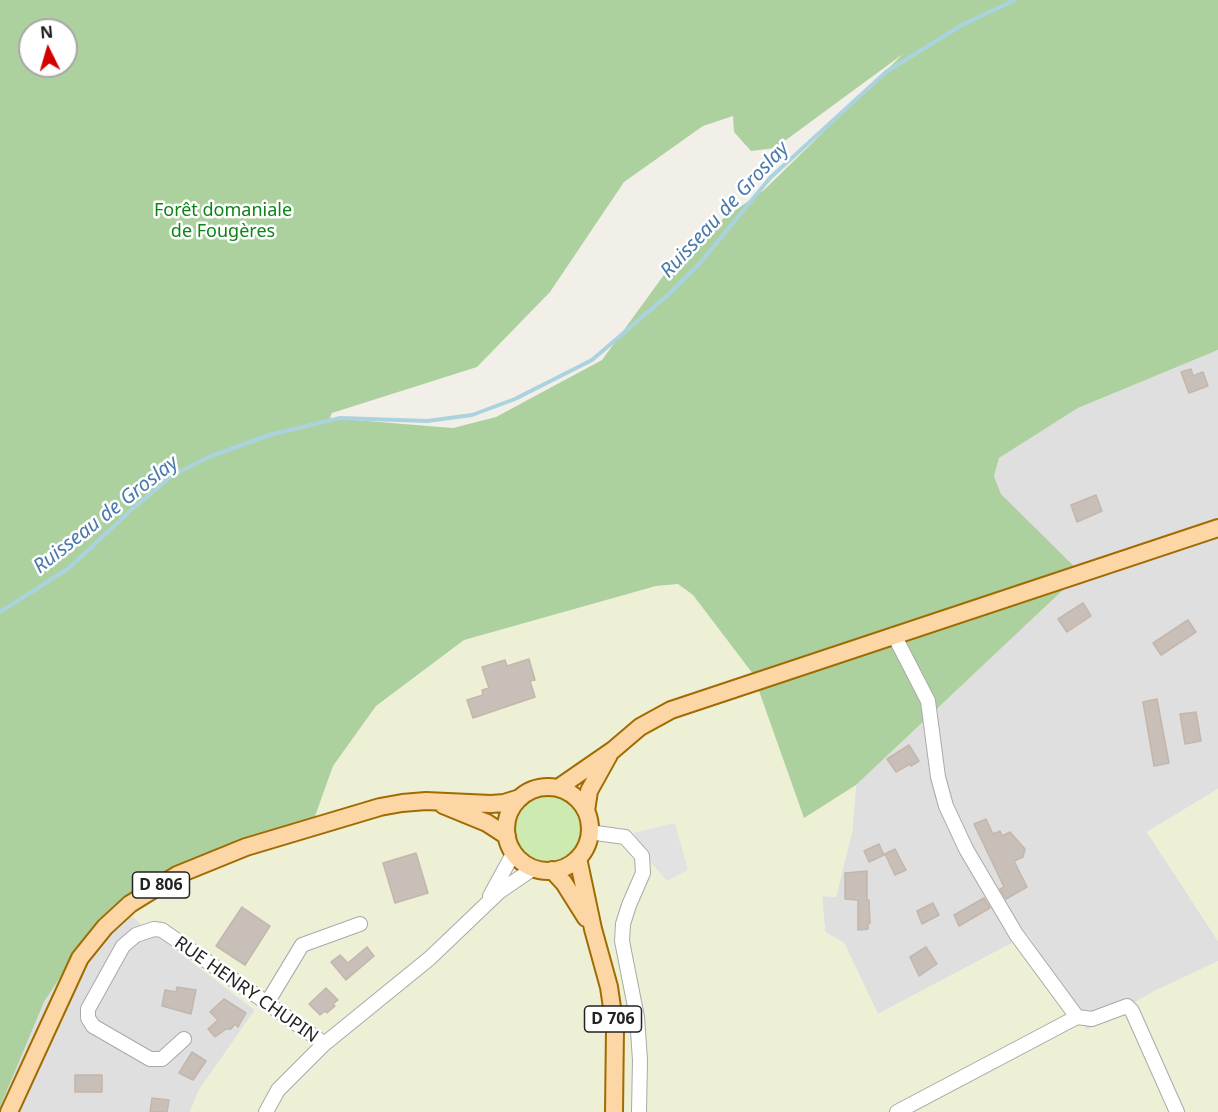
<!DOCTYPE html>
<html>
<head>
<meta charset="utf-8">
<style>
  body { margin:0 }
  #map { position:relative; width:1218px; height:1112px; overflow:hidden; background:#f2efe9; font-family:"Noto Sans",sans-serif }
  canvas { display:block }
  .north { position:absolute; left:18px; top:18px; width:60px; height:60px; box-sizing:border-box; background:#fff; border:2px solid #a7a7a7; border-radius:50%; rotate:355deg; font-size:16px; font-weight:700; line-height:24px; text-align:center; color:#222 }
  .north::after { content:''; display:block; margin:auto; width:21px; height:27px; background:#d40000; clip-path:polygon(50% 0,100% 100%,50% 72%,0 100%) }
</style>
</head>
<body>
<div id="map">
<canvas width="1218" height="1112"></canvas>
<div class="north">N</div>
</div>
<script>
const c = document.querySelector('canvas').getContext('2d');
c.lineJoin = 'round';
function fill(path, color) {
  c.fillStyle = color;
  c.fill(path, 'evenodd');
}
function poly(rows) {
  const path = new Path2D();
  for (const r of rows) {
    if (r.length === 3) {
      path.moveTo(r[0] + r[2], r[1]);
      path.arc(r[0], r[1], r[2], 0, 2 * Math.PI);
      continue;
    }
    path.moveTo(r[0], r[1]);
    for (let i = 2; i < r.length; i += 2) path.lineTo(r[i], r[i + 1]);
  }
  return path;
}
function trace(path, color, width, dash) {
  c.strokeStyle = color;
  c.lineWidth = width;
  c.lineCap = dash ? 'butt' : 'round';
  c.setLineDash(dash || []);
  c.stroke(path);
}
function drawText(font, color, halo, rows, align = 'center') {
  c.font = font + ' "Noto Sans",sans-serif';
  c.lineWidth = 5;
  c.setLineDash([]);
  c.textBaseline = 'middle';
  c.strokeStyle = halo;
  c.fillStyle = color;
  for (const [text, x, y, turn = 0] of rows) {
    c.save();
    c.translate(x, y);
    c.rotate((+turn || 0) * Math.PI / 180);
    c.textAlign = isNaN(turn) ? turn : align;
    if (halo) c.strokeText(text, 0, 0);
    c.fillText(text, 0, 0);
    c.restore();
  }
}
fill(poly([
  [1218,350,1218,789,1147,832,1218,941,1218,961,1087,1030,1027,935,878,1014,844,943,825,932,822,896,836,897,852,832,856,785,1081,573,1001,494,994,476,999,458,1078,408],
  [118,906,255,1010,199,1090,190,1112,0,1112,0,1105,44,1002,93,927]
]), '#e0dfdf');
fill(poly([
  [678,584,693,595,753,674,804,818,856,785,852,832,836,897,822,896,825,932,844,943,878,1014,1028,935,1087,1030,1152,992,1218,961,1218,1112,190,1112,199,1090,255,1010,118,906,147,880,309,833,333,766,376,706,464,640,656,586],
  [1218,789,1218,941,1147,832]
]), '#eef0d5');
fill(poly([
  [548,829,33]
]), '#cdebb0');
fill(poly([
  [0,0,1218,0,1218,350,1078,408,999,458,994,476,1001,494,1081,573,856,785,804,818,753,674,693,595,678,584,656,586,464,640,376,706,333,766,309,833,147,880,93,927,44,1002,0,1107],
  [30,30,66,30,66,66,30,66],
  [903,54,764,190,685,246,602,360,496,417,453,428,330,418,332,413,477,367,550,292,624,182,703,126,733,116,734,132,751,151,775,148]
]), '#add19e');
fill(poly([
  [675,823,688,870,667,881,650,861,633,833]
]), '#e2e2e2');
trace(poly([
  [0,612,69,568,130,511,173,475,209,457,269,435,340,418,427,421,472,415,515,399,592,360,669,294,700,263,770,178,886,72,962,25,1015,0]
]), '#aad3df', 4);
const building = poly([
  [1191,369,1193,376,1203,372,1208,386,1189,393,1181,372,1191,369],
  [1096,495,1102,511,1077,522,1071,505,1096,495],
  [1083,603,1091,616,1067,632,1058,619,1083,603],
  [1188,620,1196,632,1161,655,1153,643,1188,620],
  [529,659,535,680,530,681,535,697,473,718,467,700,483,695,482,690,489,688,482,667,505,660,507,666,529,659],
  [1157,699,1169,763,1154,766,1143,702,1157,699],
  [1196,712,1201,741,1185,744,1180,714,1196,712],
  [909,745,919,761,911,766,910,764,896,772,887,759,909,745],
  [986,819,993,834,1000,831,1002,836,1010,832,1025,849,1023,857,1014,861,1027,887,1006,899,1000,889,1004,887,974,824,986,819],
  [879,844,884,855,869,862,864,851,879,844],
  [895,849,906,870,895,875,885,854,895,849],
  [416,853,428,893,395,903,383,863,416,853],
  [867,871,867,900,869,900,870,923,868,924,868,929,858,930,858,900,845,899,845,873,867,871],
  [984,898,990,908,959,926,954,915,984,898],
  [933,903,939,915,922,924,917,911,933,903],
  [242,907,270,926,245,965,216,946,242,907],
  [367,947,374,956,346,980,331,962,340,955,348,963,367,947],
  [926,947,937,964,919,976,910,957,926,947],
  [177,987,196,990,191,1014,162,1006,165,990,176,992,177,987],
  [326,988,338,1000,333,1004,335,1006,327,1013,325,1011,320,1015,309,1004,326,988],
  [224,999,246,1013,238,1027,235,1024,231,1029,226,1029,215,1037,208,1029,218,1020,210,1012,224,999],
  [192,1052,206,1061,193,1080,179,1073,192,1052],
  [75,1075,102,1075,102,1092,75,1092,75,1075],
  [152,1098,169,1100,167,1112,150,1112,152,1098]
]);
fill(building, '#c7bfb8');
trace(building, '#c4b6ab', 1.5);
const minor = poly([
  [894,635,928,701,938,777,946,806,966,849,1016,934,1077,1017,1092,1019,1127,1006,1132,1011,1177,1112],
  [589,832,625,837,642,856,643,873,629,905,623,924,622,941,637,1017,640,1060,639,1112],
  [490,896,514,852],
  [267,1003,302,945,360,924],
  [184,1039,162,1059,150,1059,93,1026,88,1018,88,1009,123,946,136,935,154,929,162,930,267,1003,318,1039,323,1045,430,958,499,892,534,868],
  [266,1112,278,1090,323,1045],
  [897,1112,1077,1017]
]);
const major = poly([
  [548,829,42],
  [558,788,613,750,640,727,671,710,1218,528],
  [443,805,487,823,507,836],
  [586,811,589,791,609,755],
  [578,858,593,929,609,987,615,1028,614,1112],
  [552,870,564,883,586,918],
  [9,1112,80,958,105,927,130,904,177,875,246,847,380,807,402,803,426,801,491,804,504,803,520,798]
]);
trace(minor, '#a9a9a9', 16);
trace(major, '#a06b00', 20);
trace(minor, '#fff', 14);
trace(major, '#fcd6a4', 16);
for (const [x, y, w] of [
  [161,885,57],
  [613,1019,57]
]) {
  const box = new Path2D();
  box.roundRect(x - w / 2, y - 13, w, 26, 4.5);
  c.fillStyle = '#fff';
  c.fill(box);
  trace(box, '#222', 1.5);
}
drawText('bold 16px', '#222', null, [
  ["D 806",161,885],
  ["D 706",613,1019]
]);
drawText('18px', '#0c8416', '#fff', [
  ["Forêt domaniale",223,211],
  ["de Fougères",223,232]
]);
drawText('18px', '#222', '#fff', [
  ["RUE HENRY CHUPIN",246,990,35]
]);
drawText('italic 20px', '#4a7aab', '#fff', [
  ["Ruisseau de Groslay",725,210,-47],
  ["Ruisseau de Groslay",106,515,-38]
]);
</script>
</body>
</html>
